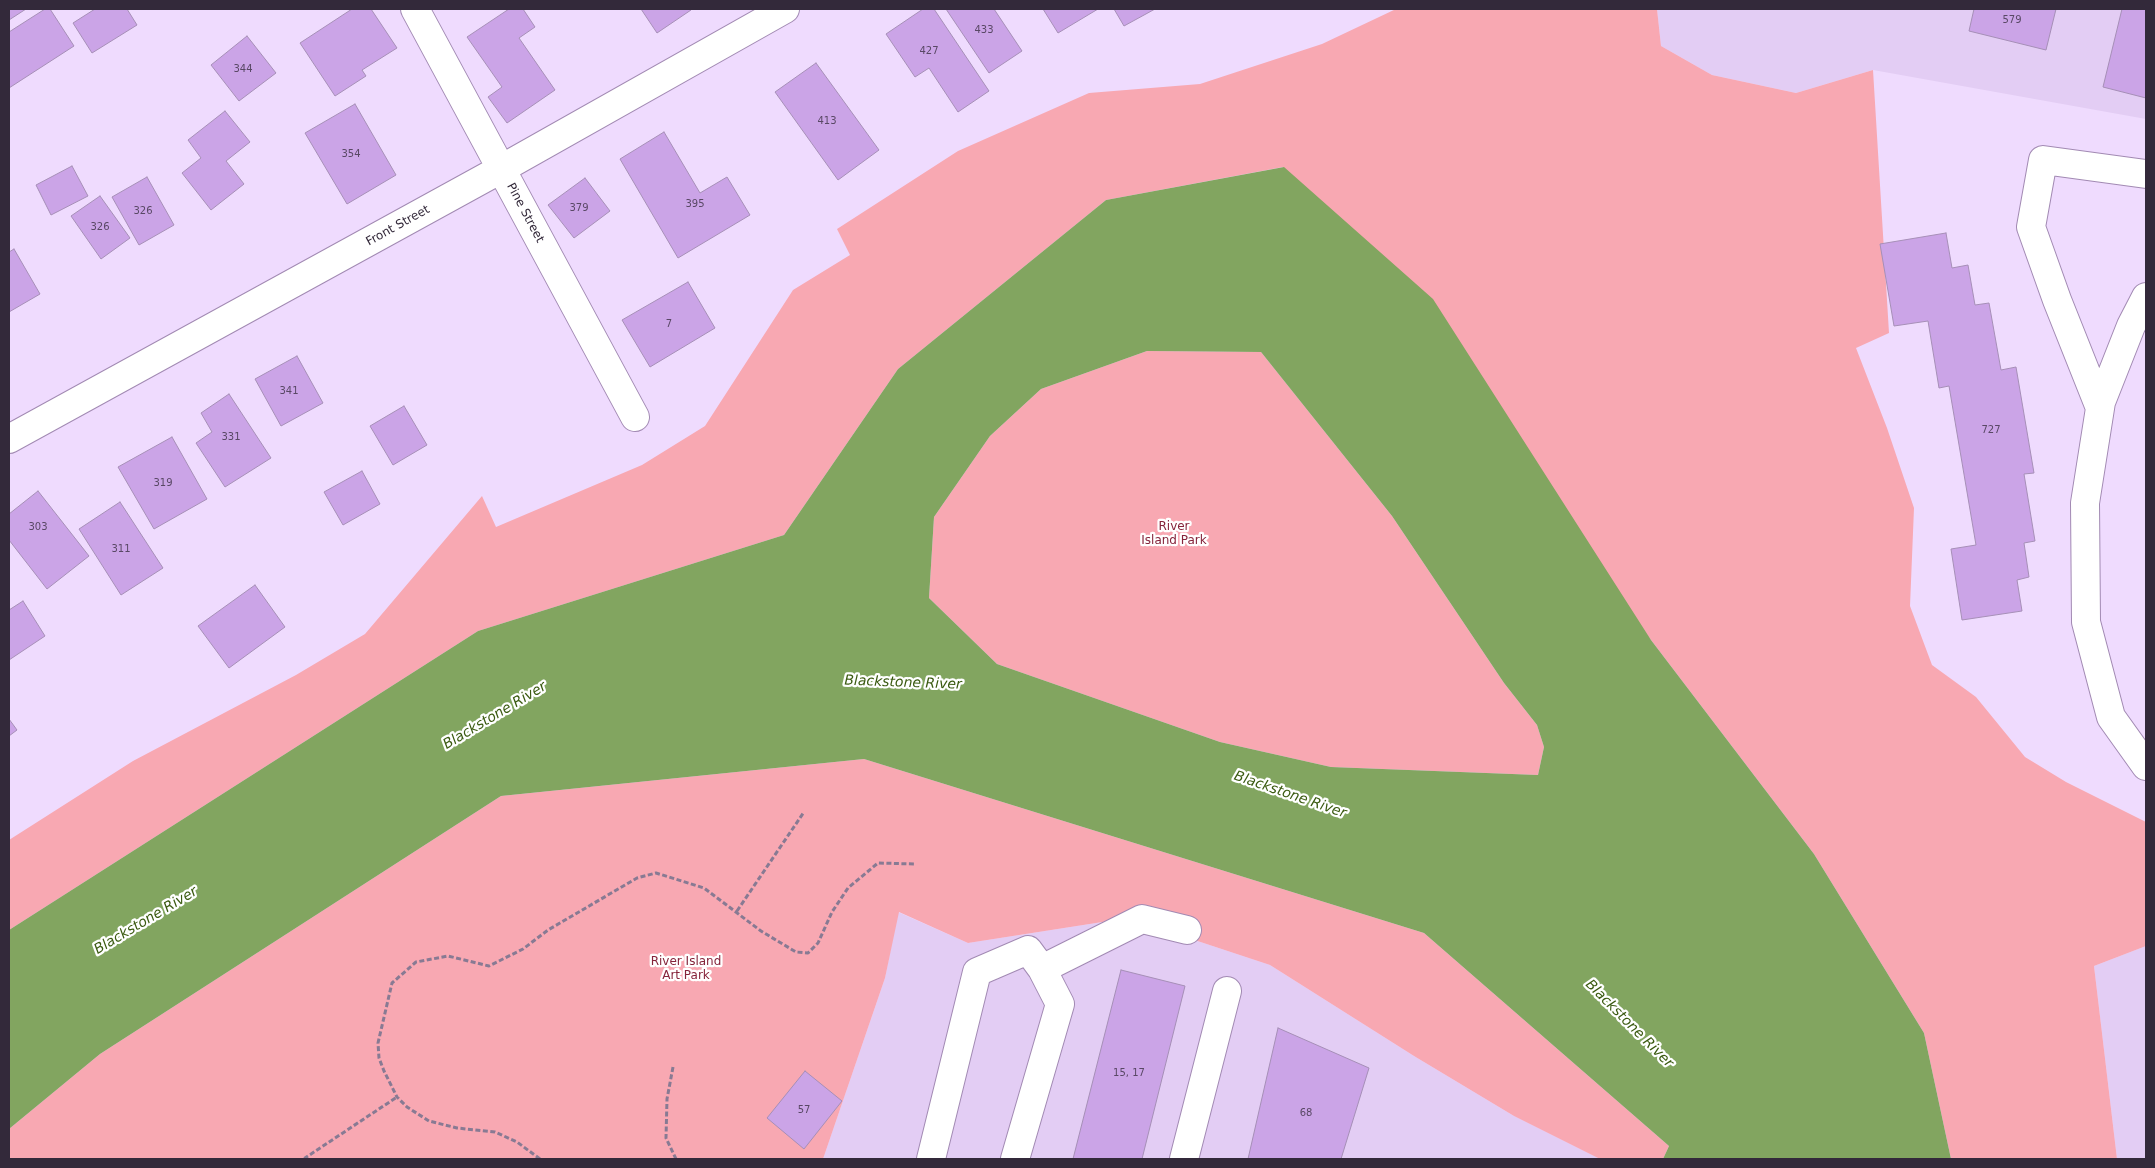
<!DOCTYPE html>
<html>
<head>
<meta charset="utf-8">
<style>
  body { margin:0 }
  #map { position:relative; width:2155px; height:1168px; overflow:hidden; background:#efdbfe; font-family:"DejaVu Sans",sans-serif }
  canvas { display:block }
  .frame { position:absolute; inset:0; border:10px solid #33293a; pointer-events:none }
</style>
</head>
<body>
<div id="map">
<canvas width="2155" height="1168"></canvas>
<div class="frame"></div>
</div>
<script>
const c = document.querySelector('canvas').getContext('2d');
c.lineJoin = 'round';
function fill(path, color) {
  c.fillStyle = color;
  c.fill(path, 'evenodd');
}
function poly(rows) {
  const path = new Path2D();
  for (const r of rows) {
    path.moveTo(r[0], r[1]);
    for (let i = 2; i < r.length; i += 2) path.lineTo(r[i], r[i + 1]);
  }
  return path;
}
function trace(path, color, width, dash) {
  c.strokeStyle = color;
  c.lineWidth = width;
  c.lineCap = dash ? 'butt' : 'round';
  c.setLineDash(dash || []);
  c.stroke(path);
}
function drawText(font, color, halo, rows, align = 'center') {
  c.font = font + ' "DejaVu Sans",sans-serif';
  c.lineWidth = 4.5;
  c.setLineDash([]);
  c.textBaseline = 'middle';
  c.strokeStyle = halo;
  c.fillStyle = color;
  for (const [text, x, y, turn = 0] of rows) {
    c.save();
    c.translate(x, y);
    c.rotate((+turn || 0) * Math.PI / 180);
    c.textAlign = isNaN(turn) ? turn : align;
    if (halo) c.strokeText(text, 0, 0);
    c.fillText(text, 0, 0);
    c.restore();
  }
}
fill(poly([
  [1657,9,2146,9,2146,119,1873,70,1796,93,1712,75,1661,46],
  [898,912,968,943,1128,918,1270,965,1414,1056,1514,1116,1600,1159,823,1159,885,978],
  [2146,946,2146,1159,2117,1159,2094,966]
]), '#e3cdf4');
fill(poly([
  [1396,9,1657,9,1661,46,1712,75,1796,93,1873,70,1889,333,1856,348,1887,428,1914,508,1910,606,1932,665,1976,697,2025,757,2066,782,2146,822,2146,946,2094,966,2117,1159,1951,1159,1924,1033,1814,854,1651,640,1283,167,1106,200,898,369,784,535,478,631,9,930,9,840,133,761,296,675,365,634,482,496,496,527,642,465,705,426,793,290,850,255,837,229,958,151,1089,93,1200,84,1322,44],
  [1147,351,1261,352,1392,516,1504,683,1537,725,1544,747,1538,775,1331,767,1220,742,997,664,929,598,934,517,990,436,1041,389],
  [864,759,1424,933,1669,1146,1663,1159,1600,1159,1514,1116,1414,1056,1270,965,1128,918,968,943,899,912,885,978,823,1159,9,1159,9,1129,100,1054,501,796]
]), '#f8a8b2');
fill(poly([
  [1284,167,1433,299,1651,640,1814,854,1924,1033,1951,1159,1663,1159,1669,1146,1424,933,864,759,501,796,100,1054,9,1129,9,930,478,631,784,535,898,369,1106,200],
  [1147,351,1261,352,1392,516,1504,683,1537,725,1544,747,1538,775,1331,767,1220,742,997,664,929,598,934,517,990,436,1041,389]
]), '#82a560');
const building = poly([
  [9,9,26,9,9,20,9,9],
  [45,9,50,9,74,46,9,88,9,32,45,9],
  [95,9,127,9,137,25,92,53,73,23,95,9],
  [352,9,371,9,397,48,362,70,366,76,335,96,300,43,352,9],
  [509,9,523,9,535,27,519,38,555,90,507,123,488,97,502,87,467,37,509,9],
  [641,9,690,9,691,10,657,33,641,9],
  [923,9,934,9,989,91,958,112,929,68,915,77,886,34,923,9],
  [946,9,994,9,1022,51,989,73,946,9],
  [1043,9,1098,9,1058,33,1043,9],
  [1114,9,1155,9,1124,26,1114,9],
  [1974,9,2056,9,2046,50,1969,31,1974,9],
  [2122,9,2146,9,2146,98,2103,87,2122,9],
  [247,36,276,73,239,101,211,65,247,36],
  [816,63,879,150,838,180,775,92,816,63],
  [355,104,396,175,347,204,305,133,355,104],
  [225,111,250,142,226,161,244,184,211,210,182,173,201,158,188,140,225,111],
  [664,132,700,193,727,177,750,215,678,258,620,159,664,132],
  [72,166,88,196,51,215,36,185,72,166],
  [147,177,174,225,139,245,112,197,147,177],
  [585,178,610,211,574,238,548,205,585,178],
  [100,196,130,238,101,259,71,216,100,196],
  [1946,233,1952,268,1968,265,1975,305,1989,303,2001,370,2016,367,2034,473,2024,474,2035,541,2024,543,2029,577,2017,580,2022,611,1962,620,1951,549,1976,545,1949,386,1939,388,1928,321,1894,326,1880,244,1946,233],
  [14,249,40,294,9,312,9,252,14,249],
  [688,282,715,328,650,367,622,320,688,282],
  [297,356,323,403,281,426,255,379,297,356],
  [229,394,271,458,225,487,196,443,212,432,201,413,229,394],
  [404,406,427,445,393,465,370,426,404,406],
  [172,437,207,499,154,529,118,467,172,437],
  [362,471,380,504,343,525,324,492,362,471],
  [38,491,89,556,47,589,9,540,9,514,38,491],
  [120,502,163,568,121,595,79,529,120,502],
  [255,585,285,627,229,668,198,626,255,585],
  [23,601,45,636,9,660,9,610,23,601],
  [9,719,17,730,9,736,9,719],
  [1121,970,1185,986,1142,1159,1073,1159,1121,970],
  [1278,1028,1369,1068,1341,1159,1248,1159,1278,1028],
  [805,1071,842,1101,804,1149,767,1118,805,1071]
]);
fill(building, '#cba4e7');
trace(building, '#a68fb7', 1);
const minor = poly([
  [415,9,635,417],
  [2146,297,2131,326,2101,402,2085,503,2086,622,2111,717,2146,766],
  [2100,408,2057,300,2031,227,2043,160,2146,174],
  [9,439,501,169,785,9],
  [1042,969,1142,919,1187,930],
  [931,1159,977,972,1028,950,1042,969,1060,1004,1015,1159],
  [1184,1159,1227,991]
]);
trace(minor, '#a28ab3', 30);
trace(poly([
  [737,911,804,812],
  [673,1067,667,1099,666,1138,676,1159],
  [306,1159,305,1158,397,1097],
  [540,1159,517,1142,495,1132,457,1128,429,1121,407,1107,397,1097,384,1071,379,1058,378,1043,392,983,416,962,448,956,489,966,523,949,548,930,637,878,656,873,704,888,761,931,796,952,808,953,818,943,832,912,848,888,878,863,915,864]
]), '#887a93', 3, [5, 2.5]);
trace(minor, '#fff', 28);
drawText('10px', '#594865', null, [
  ["579",2012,20],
  ["433",984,30],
  ["427",929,51],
  ["344",243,69],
  ["413",827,121],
  ["354",351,154],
  ["395",695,204],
  ["379",579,208],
  ["326",143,211],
  ["326",100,227],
  ["7",669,324],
  ["341",289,391],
  ["727",1991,430],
  ["331",231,437],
  ["319",163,483],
  ["303",38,527],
  ["311",121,549],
  ["15, 17",1129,1073],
  ["57",804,1110],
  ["68",1306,1113]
]);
drawText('12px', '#33293a', '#fff', [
  ["Pine Street",525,213,62],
  ["Front Street",398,226,-29]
]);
drawText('12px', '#85243b', '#fff', [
  ["River",1174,527],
  ["Island Park",1174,541],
  ["River Island",686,962],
  ["Art Park",686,976]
]);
drawText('italic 14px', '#3a5a10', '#fff', [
  ["Blackstone River",903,683,2],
  ["Blackstone River",495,716,-31],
  ["Blackstone River",1290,795,19],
  ["Blackstone River",146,921,-31],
  ["Blackstone River",1629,1024,45]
]);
</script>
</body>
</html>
